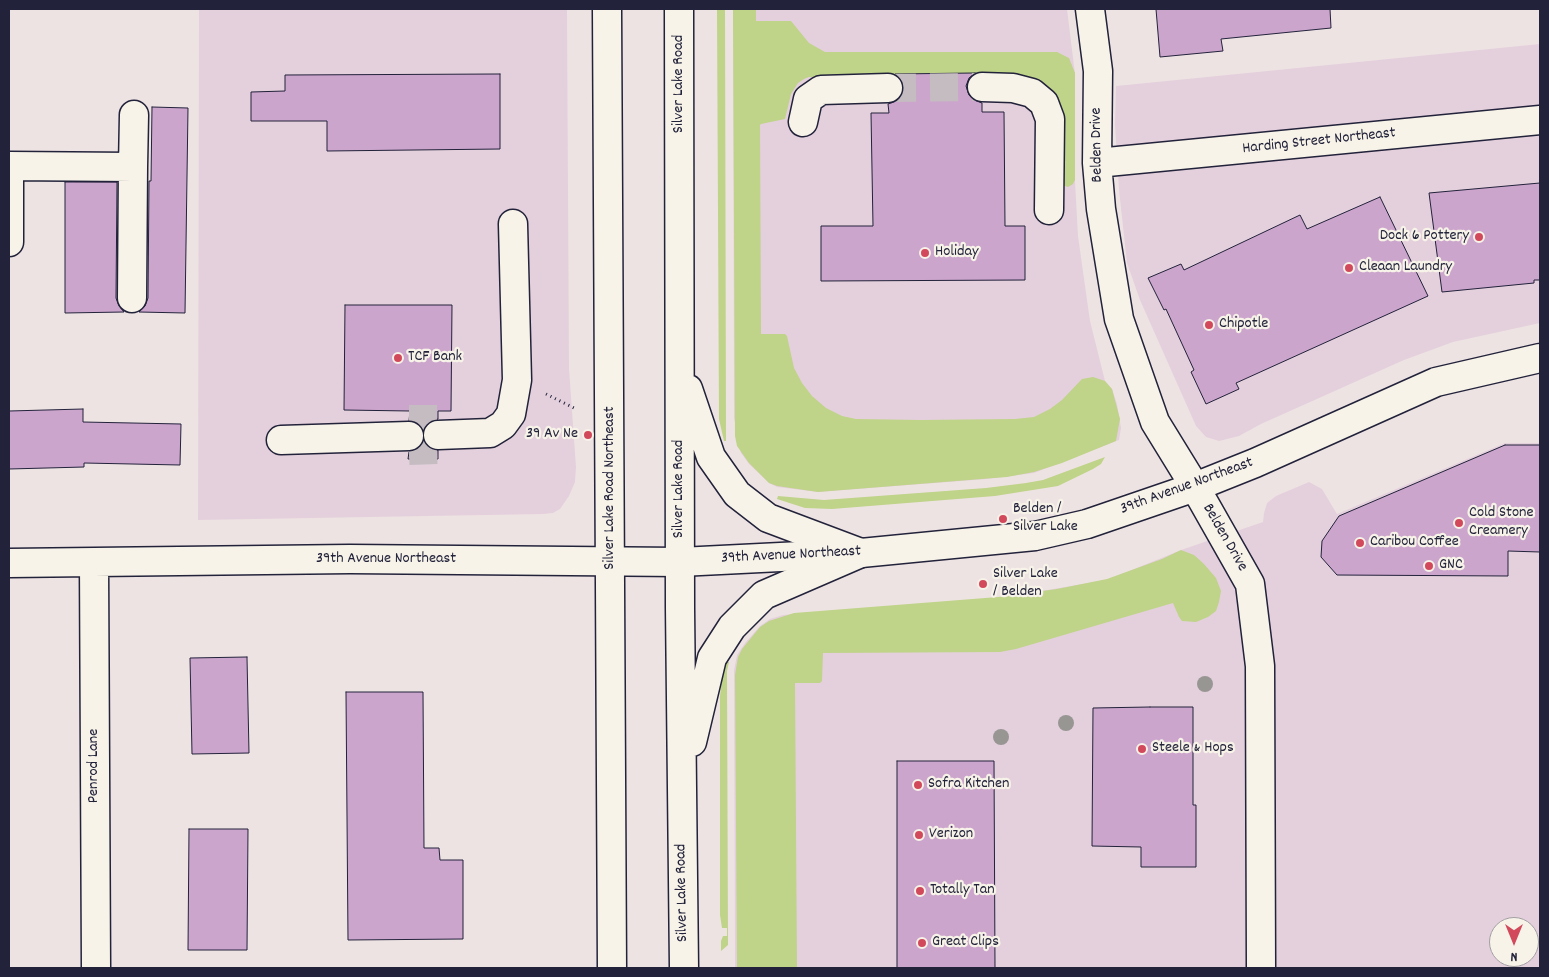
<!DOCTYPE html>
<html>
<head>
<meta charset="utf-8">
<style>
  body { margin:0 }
  #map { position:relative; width:1549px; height:977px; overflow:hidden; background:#eee3e3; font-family:Dekko,sans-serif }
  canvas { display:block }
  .frame { position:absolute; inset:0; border:10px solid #22223b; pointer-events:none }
  .north { position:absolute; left:1489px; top:917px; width:50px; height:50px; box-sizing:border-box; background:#f7f3e8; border:1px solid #a29fa3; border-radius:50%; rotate:180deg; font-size:14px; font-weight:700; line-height:20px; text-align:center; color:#22223b }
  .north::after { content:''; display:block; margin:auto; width:18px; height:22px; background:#d1495b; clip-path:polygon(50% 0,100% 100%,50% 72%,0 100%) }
</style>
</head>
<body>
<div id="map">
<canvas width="1549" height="977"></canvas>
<div class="frame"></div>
<div class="north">N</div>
</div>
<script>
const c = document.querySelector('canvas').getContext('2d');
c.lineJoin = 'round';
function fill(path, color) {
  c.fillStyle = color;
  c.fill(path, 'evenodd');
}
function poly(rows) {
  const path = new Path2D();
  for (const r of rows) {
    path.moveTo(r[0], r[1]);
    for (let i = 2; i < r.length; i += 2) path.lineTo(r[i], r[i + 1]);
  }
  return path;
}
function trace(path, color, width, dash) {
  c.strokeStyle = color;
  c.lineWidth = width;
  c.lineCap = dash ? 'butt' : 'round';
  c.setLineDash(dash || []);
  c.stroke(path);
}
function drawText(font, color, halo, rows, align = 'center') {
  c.font = font + ' Dekko,sans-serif';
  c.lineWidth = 4.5;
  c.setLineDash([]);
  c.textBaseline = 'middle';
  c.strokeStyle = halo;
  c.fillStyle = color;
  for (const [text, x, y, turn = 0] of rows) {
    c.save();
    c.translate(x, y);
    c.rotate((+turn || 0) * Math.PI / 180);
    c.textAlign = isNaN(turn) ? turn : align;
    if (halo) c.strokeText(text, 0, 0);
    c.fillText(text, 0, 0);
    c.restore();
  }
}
fill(poly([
  [199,9,567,9,569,368,576,467,575,482,569,496,560,509,553,513,543,514,198,520],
  [733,9,1067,9,1075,74,1075,181,1078,236,1090,321,1105,381,1112,389,1117,404,1121,428,1119,440,1034,473,987,479,818,492,777,487,769,483,749,464,741,453,734,418],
  [1540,44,1540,323,1453,342,1404,360,1261,424,1239,436,1219,441,1206,437,1196,426,1140,300,1127,263,1119,190,1115,125,1116,86],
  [1505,443,1540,443,1540,968,735,968,734,670,737,655,745,643,760,626,770,619,783,615,999,598,1107,580,1181,550,1263,522,1264,513,1267,503,1276,496,1309,482,1322,489,1337,514],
  [1499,927,1529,927,1529,957,1499,957]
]), '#e4d0dc');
fill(poly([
  [717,9,725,9,726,441,724,441,719,419],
  [733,9,756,9,756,21,791,21,809,43,825,52,1057,52,1069,58,1075,73,1075,180,1073,184,1068,187,1059,184,1056,122,982,77,982,73,889,74,888,78,809,77,804,79,798,83,791,94,785,119,761,124,760,125,761,334,785,334,787,336,794,368,802,383,812,396,826,408,842,416,856,419,921,420,1015,419,1034,417,1050,409,1062,400,1082,379,1093,377,1105,381,1112,389,1120,419,1116,441,1062,463,1034,472,1007,477,818,492,777,486,769,483,749,463,737,446,735,436],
  [1105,457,1101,464,1093,469,1058,486,995,496,832,509,805,508,777,499,778,496,824,500,986,488,1026,483,1043,480],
  [1181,550,1194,555,1204,564,1216,578,1221,591,1219,602,1216,611,1208,617,1196,622,1182,621,1179,617,1173,603,1016,649,1000,652,823,653,822,681,820,683,795,683,797,968,737,968,735,675,738,657,742,649,760,627,769,621,794,613,998,597,1057,589,1107,579,1162,559],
  [726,662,729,662,727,671,728,945,721,951,721,941,723,936,727,936,727,928,722,928,720,915,720,696,722,678]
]), '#bfd389');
const building = poly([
  [1156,9,1330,9,1331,28,1221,39,1223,51,1160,57,1156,9],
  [975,73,969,78,966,86,969,95,974,100,982,103,982,112,1004,112,1005,226,1025,226,1025,280,821,281,821,226,873,226,871,113,889,113,888,104,896,101,901,96,904,88,901,80,895,74,975,73],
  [500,74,500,149,327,151,327,121,251,121,251,92,285,91,285,75,500,74],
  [152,107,188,108,185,313,139,312,145,306,148,298,149,181,151,181,152,107],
  [65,182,117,182,116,298,119,306,124,312,65,313,65,182],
  [1540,183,1540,280,1534,280,1534,283,1442,292,1429,193,1540,183],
  [1380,197,1428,296,1236,383,1239,389,1206,404,1191,372,1194,370,1166,309,1164,310,1148,278,1181,264,1184,270,1300,215,1307,229,1380,197],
  [345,305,452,305,451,411,438,411,438,419,429,422,423,431,417,423,409,421,410,411,344,410,345,305],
  [83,409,83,422,181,424,180,465,84,463,84,467,9,469,9,411,83,409],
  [424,440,430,449,438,450,438,459,408,459,409,452,418,449,424,440],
  [1505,445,1540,445,1540,552,1508,551,1508,576,1337,575,1321,557,1322,541,1339,516,1505,445],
  [247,657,249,753,192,754,190,658,247,657],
  [346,692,423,692,424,848,439,848,440,860,463,860,463,939,348,940,346,692],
  [1150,707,1193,707,1193,805,1196,805,1196,867,1141,867,1141,847,1092,846,1093,708,1150,707],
  [897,761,994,761,995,968,897,968,897,761],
  [189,829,248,829,247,950,188,950,189,829]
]);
fill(building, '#cca5cd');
trace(building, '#22223b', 1);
trace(poly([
  [888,88,982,87],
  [409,419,438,419],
  [409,451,438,450]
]), '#c5bcc1', 28, [28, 14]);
const minor = poly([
  [1090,9,1098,71,1097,163,1101,209,1119,319,1155,422,1195,487,1250,584,1260,666,1261,968],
  [982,87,1013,88,1032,93,1044,103,1050,119,1049,210],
  [803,122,808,99,821,90,888,88],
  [1097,163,1540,120],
  [9,166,133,167,132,298],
  [133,167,134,115],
  [9,169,9,242],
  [438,435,490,433,503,425,511,414,517,380,513,224],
  [281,440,409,436],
  [9,563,350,559,680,562,861,553,1035,536,1087,524,1195,487,1255,463,1436,382,1540,358],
  [94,563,96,968]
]);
const major = poly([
  [607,9,612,968],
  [679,9,680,608,684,968],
  [688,389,711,457,737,494,768,518,861,553],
  [692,742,712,658,732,627,764,595,861,553]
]);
trace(minor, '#22223b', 31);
trace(major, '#22223b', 31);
trace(poly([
  [546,394,576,409]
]), '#22223b', 3, [1, 4]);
trace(minor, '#f7f3e8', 28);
trace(major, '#f7f3e8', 28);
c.fillStyle = '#989693';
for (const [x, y] of [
  [1205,684],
  [1066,723],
  [1001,737]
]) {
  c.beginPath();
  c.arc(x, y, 8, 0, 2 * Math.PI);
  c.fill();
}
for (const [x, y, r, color] of [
  [1479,237,5,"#d1495b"],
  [925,253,5,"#d1495b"],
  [1349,268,5,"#d1495b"],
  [1209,325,5,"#d1495b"],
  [398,358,5,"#d1495b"],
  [588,435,5,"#d1495b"],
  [1003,519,5,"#d1495b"],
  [1459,523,5,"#d1495b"],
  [1360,543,5,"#d1495b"],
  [1429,566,5,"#d1495b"],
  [983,584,5,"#d1495b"],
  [1142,749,5,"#d1495b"],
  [918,785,5,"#d1495b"],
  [919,835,5,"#d1495b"],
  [920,891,5,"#d1495b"],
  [922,943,5,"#d1495b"]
]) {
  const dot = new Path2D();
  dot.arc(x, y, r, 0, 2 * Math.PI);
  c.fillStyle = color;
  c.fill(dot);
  trace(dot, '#f7f3e8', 2);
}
drawText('16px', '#22223b', '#f7f3e8', [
  ["Silver Lake Road",680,84,-90],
  ["Harding Street Northeast",1319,142,-6],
  ["Belden Drive",1098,145,-91],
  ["39th Avenue Northeast",1187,487,-20],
  ["Silver Lake Road Northeast",611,488,-90],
  ["Silver Lake Road",680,489,-90],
  ["Belden Drive",1224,538,60],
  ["39th Avenue Northeast",791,556,-3],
  ["39th Avenue Northeast",386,560],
  ["Penrod Lane",95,766,-90],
  ["Silver Lake Road",683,893,-91]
]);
drawText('16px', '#22223b', '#f7f3e8', [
  ["Dock 6 Pottery",1469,237,"right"],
  ["Holiday",935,253],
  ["Cleaan Laundry",1359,268],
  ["Chipotle",1219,325],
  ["TCF Bank",408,358],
  ["39 Av Ne",578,435,"right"],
  ["Belden /",1013,510],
  ["Silver Lake",1013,528],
  ["Cold Stone",1469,514],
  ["Creamery",1469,532],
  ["Caribou Coffee",1370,543],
  ["GNC",1439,566],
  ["Silver Lake",993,575],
  ["/ Belden",993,593],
  ["Steele & Hops",1152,749],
  ["Sofra Kitchen",928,785],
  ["Verizon",929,835],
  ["Totally Tan",930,891],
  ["Great Clips",932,943]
], 'left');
</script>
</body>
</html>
